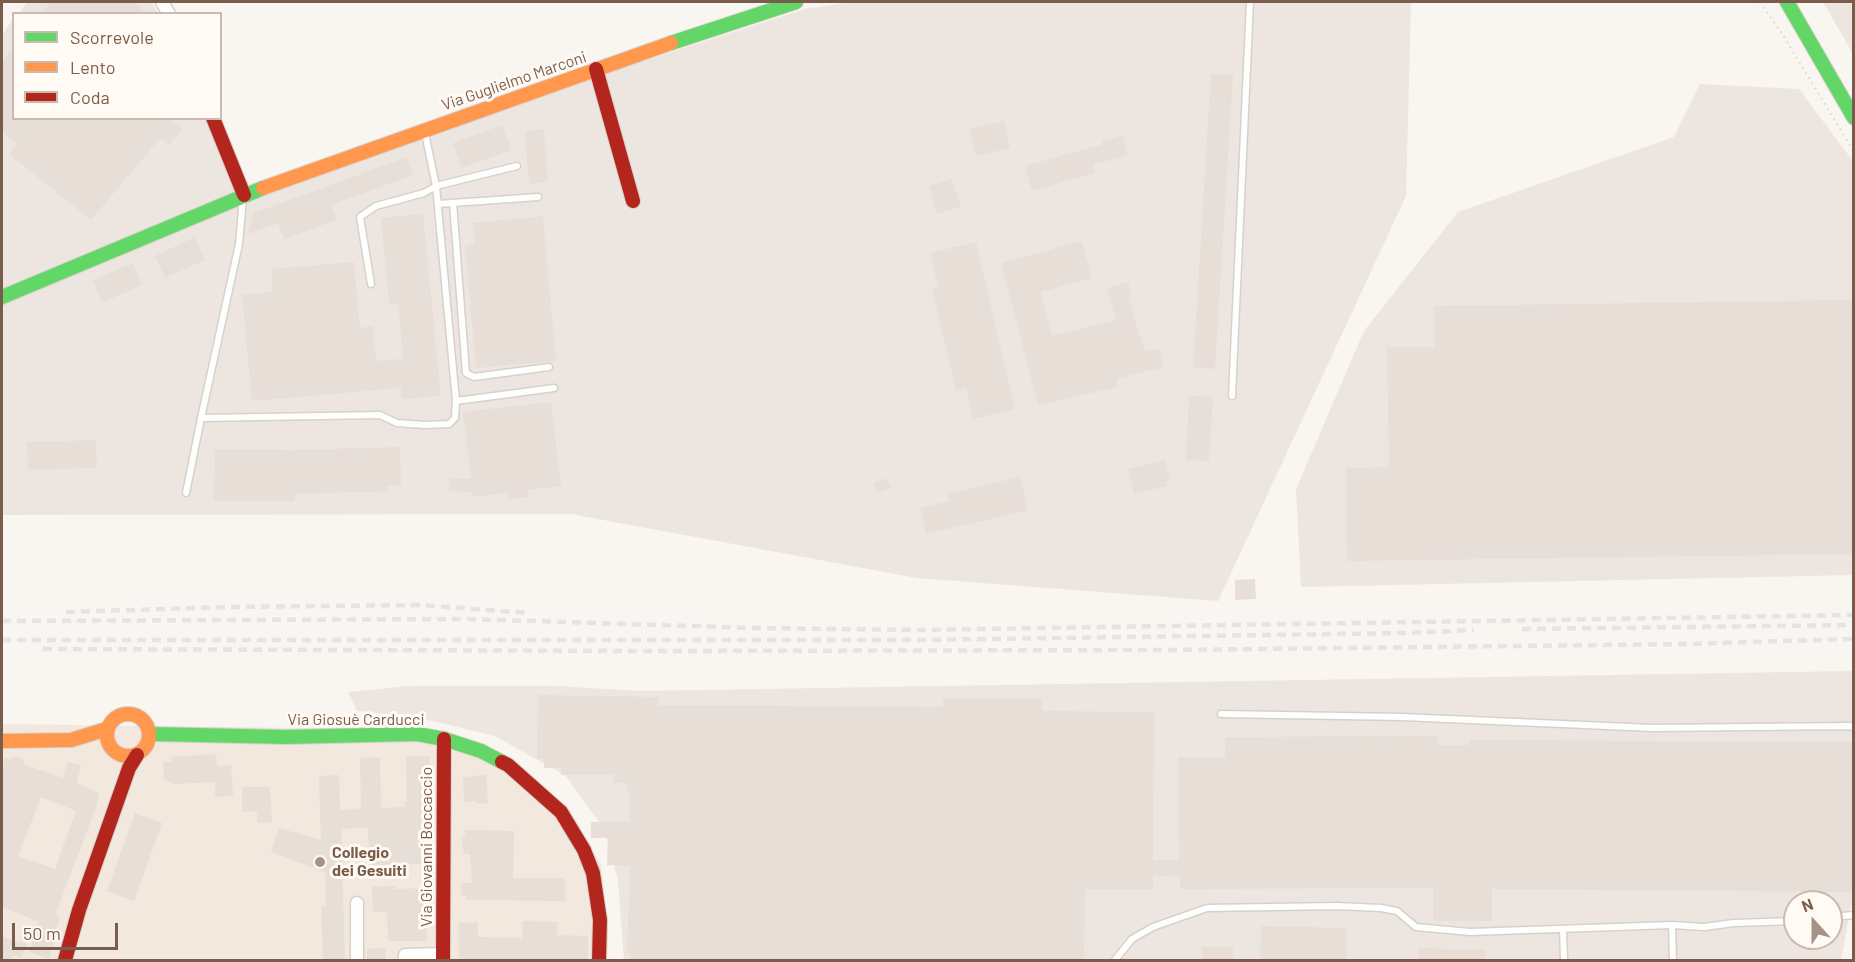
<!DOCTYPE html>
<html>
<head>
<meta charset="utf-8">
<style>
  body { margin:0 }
  #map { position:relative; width:1855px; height:962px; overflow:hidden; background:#f9f5f0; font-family:Barlow,sans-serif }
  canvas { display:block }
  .frame { position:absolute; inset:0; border:3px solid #7a5c4d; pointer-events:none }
  .legend { position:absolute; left:12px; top:12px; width:210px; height:108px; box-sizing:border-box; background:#fffaf3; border:2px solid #cabbb1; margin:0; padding:8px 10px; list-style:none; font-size:18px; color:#7a5c4d }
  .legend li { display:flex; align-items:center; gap:12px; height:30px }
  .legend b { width:30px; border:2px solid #cabbb1 }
  .north { position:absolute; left:1783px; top:890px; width:60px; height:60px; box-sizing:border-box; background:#fffaf3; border:2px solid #cabbb1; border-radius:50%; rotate:339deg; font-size:16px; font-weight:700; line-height:24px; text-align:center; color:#7a5c4d }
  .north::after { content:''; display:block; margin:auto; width:21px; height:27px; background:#a69286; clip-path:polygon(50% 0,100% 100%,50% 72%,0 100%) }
  .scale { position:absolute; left:12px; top:923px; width:106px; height:27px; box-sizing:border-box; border:3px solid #7a5c4d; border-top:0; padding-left:8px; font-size:18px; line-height:21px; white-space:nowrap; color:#7a5c4d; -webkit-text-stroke:4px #fffaf3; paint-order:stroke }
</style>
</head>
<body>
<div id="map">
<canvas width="1855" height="962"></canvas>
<div class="frame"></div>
<ul class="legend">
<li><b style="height:8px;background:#63d668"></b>Scorrevole</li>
<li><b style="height:8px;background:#ff974d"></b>Lento</li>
<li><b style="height:8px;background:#b3261e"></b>Coda</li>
</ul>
<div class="north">N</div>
<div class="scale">50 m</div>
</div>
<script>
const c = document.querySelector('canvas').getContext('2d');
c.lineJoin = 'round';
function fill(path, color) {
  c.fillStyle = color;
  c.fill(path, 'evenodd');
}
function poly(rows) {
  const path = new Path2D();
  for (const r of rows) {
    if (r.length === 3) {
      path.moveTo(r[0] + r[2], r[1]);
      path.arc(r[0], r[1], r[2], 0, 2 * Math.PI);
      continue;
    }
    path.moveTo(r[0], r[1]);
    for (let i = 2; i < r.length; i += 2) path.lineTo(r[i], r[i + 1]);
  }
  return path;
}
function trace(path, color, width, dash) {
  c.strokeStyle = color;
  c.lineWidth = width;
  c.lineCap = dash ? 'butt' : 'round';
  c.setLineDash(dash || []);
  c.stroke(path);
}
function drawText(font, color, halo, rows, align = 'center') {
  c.font = font + ' Barlow,sans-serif';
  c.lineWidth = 6;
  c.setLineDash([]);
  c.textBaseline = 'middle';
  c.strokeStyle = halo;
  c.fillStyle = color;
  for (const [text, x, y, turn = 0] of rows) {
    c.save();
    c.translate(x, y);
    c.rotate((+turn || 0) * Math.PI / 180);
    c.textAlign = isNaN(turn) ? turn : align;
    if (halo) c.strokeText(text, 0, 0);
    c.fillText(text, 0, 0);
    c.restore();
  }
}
fill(poly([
  [2,724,446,730,561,804,601,864,608,930,607,960,2,960]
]), '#f2e8de');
fill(poly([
  [27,2,152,2,158,13,18,14],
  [853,2,1411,2,1406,196,1218,601,917,578,571,514,2,515,2,35,13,19,14,118,213,119,249,188,805,9],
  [1823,2,1853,2,1853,54],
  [1700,84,1799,89,1853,161,1853,575,1301,587,1296,489,1364,331,1458,212,1674,137],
  [1853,671,1853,896,1841,960,624,960,618,880,604,829,566,776,495,736,417,717,357,711,348,692,409,686,555,686,640,691],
  [1795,902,1831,902,1831,938,1795,938]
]), '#ede5e0');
fill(poly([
  [51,2,133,2,148,14,41,14],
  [14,48,14,118,168,118,182,129,169,145,160,138,91,220,9,154,17,143,2,131,2,63],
  [1211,74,1233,75,1215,369,1193,367],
  [1004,121,1010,148,976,156,969,129],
  [502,125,511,150,462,168,453,143],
  [544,129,548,182,529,184,525,131],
  [1123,135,1128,155,1093,165,1095,173,1032,191,1025,166,1103,144,1102,141],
  [407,157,413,175,331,205,337,220,284,239,278,223,248,234,254,213],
  [952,179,961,207,937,214,929,186],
  [423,214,441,396,402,399,401,388,252,401,242,295,273,292,271,269,354,262,360,328,373,326,376,361,403,359,398,303,389,304,381,218],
  [543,216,556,361,476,368,465,245,475,244,473,223],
  [195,237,205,260,165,278,155,256],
  [1082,241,1092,278,1041,292,1052,336,1116,320,1107,288,1128,282,1132,296,1128,297,1145,352,1159,348,1164,367,1116,379,1118,387,1038,405,1001,263],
  [976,242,1015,409,973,419,966,388,956,390,932,288,938,286,930,253],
  [133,263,142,285,102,303,93,280],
  [1854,300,1854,554,1347,561,1346,468,1389,467,1387,347,1434,347,1434,306],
  [1189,396,1213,397,1209,461,1186,460],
  [551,402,561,486,527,490,528,497,509,499,508,493,473,497,472,492,449,491,450,478,471,479,463,412],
  [96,440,97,468,28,470,27,442],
  [400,447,401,486,388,486,388,491,295,494,295,501,214,501,215,449,293,450],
  [1165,460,1170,480,1166,481,1167,486,1134,494,1128,469],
  [1020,477,1028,510,926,534,920,508,949,501,948,494],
  [886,478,891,488,877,493,873,483],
  [1255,579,1256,599,1235,600,1235,580],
  [538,695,658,697,658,705,943,707,943,698,1042,698,1042,711,1154,712,1153,860,1179,860,1178,757,1225,757,1225,737,1438,736,1438,745,1469,745,1469,740,1853,742,1852,892,1492,889,1492,921,1433,921,1433,888,1180,889,1180,877,1153,875,1153,889,1085,889,1084,960,631,960,631,953,627,953,630,866,607,865,608,838,591,838,591,822,630,822,630,791,627,791,627,783,614,783,614,775,561,775,561,768,544,768,544,759,537,759],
  [216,754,217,766,231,765,233,796,215,797,215,782,174,784,164,779,163,762,172,761,172,757],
  [13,756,24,759,23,764,63,778,67,762,81,765,77,783,99,793,97,805,55,915,60,916,49,959,29,952,39,922,2,907,2,769,5,758,12,760],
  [41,797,76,811,55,869,18,856],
  [406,756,430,756,431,864,372,865,372,855,369,855,368,828,341,829,345,960,323,960,321,906,326,906,325,872,271,852,279,828,321,840,319,776,339,775,340,810,361,809,360,758,380,757,381,808,405,807,405,802,407,802],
  [486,775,488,803,477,804,476,801,464,802,463,777],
  [242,787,270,787,272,822,257,823,257,811,242,812],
  [135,813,162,823,134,901,107,891],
  [465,830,514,831,513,878,565,878,565,901,466,900,466,896,461,896,461,883,472,883,470,854,464,854,461,837,465,837],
  [395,886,395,889,429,888,430,910,426,910,427,941,388,941,387,912,373,912,372,887],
  [523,921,558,922,557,935,588,936,588,960,459,960,459,923,478,922,478,937,522,938],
  [1261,926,1346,928,1346,960,1260,960],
  [2,937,27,944,21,958,14,955,11,960,2,960],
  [1202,947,1233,947,1233,960,1202,960],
  [385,948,386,960,367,960,367,949],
  [1418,948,1485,950,1485,960,1418,960]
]), '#e6ded7');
const lane = poly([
  [243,197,239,244,201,418,380,415,397,423,424,425,449,424,455,418,456,401,436,186,517,166],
  [453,203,466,373,474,377,549,367],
  [438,204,538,197],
  [371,284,360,217,376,206,424,193,436,186,425,133],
  [1232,396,1250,2],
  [456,401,554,388],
  [186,493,201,418],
  [1221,714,1402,717,1653,728,1849,726,1854,727],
  [1831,917,1854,915],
  [1563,929,1564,960],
  [1115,960,1132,939,1153,927,1207,908,1337,906,1381,908,1397,911,1416,927,1470,932,1672,925],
  [1673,960,1672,925,1704,927,1734,923,1795,921]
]);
const street = poly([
  [162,2,169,14],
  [357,903,357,960],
  [405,960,405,955,443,954]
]);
const fast = poly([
  [1787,2,1854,118],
  [671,43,796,2],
  [2,297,263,188],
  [150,734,286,737,417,734,444,739,481,751,502,762]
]);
const slow = poly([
  [263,188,671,43],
  [128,735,21],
  [2,741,71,740,107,729]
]);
const jam = poly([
  [596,69,633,201],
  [213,118,244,195],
  [502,762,508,765,561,812,584,850,593,873,600,920,599,960],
  [65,960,79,910,129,768,137,755],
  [443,960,444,739]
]);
trace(lane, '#d7d1cb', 9);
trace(street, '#d7d1cb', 15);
trace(fast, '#d9d2cb', 16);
trace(slow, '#d9d2cb', 16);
trace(jam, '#d9d2cb', 16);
trace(poly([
  [1760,2,1781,32,1854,152]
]), '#dcd5d0', 2, [1.5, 4.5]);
trace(lane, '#fefefd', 6);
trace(street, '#fefefd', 12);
trace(fast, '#63d668', 14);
trace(slow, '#ff974d', 14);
trace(jam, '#b3261e', 14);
trace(poly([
  [66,612,229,607,421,605,528,613],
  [2,621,469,619,754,628,919,630,1854,615],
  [1522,629,1854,625],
  [2,640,918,640,1405,633,1474,630],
  [43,649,647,651,1171,650,1685,644,1854,639]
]), '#e6e3e7', 4.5, [9, 6]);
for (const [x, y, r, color] of [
  [320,862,6,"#a69286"]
]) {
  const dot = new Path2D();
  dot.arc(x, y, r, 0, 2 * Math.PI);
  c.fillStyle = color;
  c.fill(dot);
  trace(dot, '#fffaf3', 2);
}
drawText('16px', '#7a5c4d', '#fffaf3', [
  ["Via Guglielmo Marconi",514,81,-19],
  ["Via Giosuè Carducci",356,720],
  ["Via Giovanni Boccaccio",427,847,-90]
]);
drawText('bold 16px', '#7a5c4d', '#fffaf3', [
  ["Collegio",332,853],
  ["dei Gesuiti",332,871]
], 'left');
</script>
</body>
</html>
